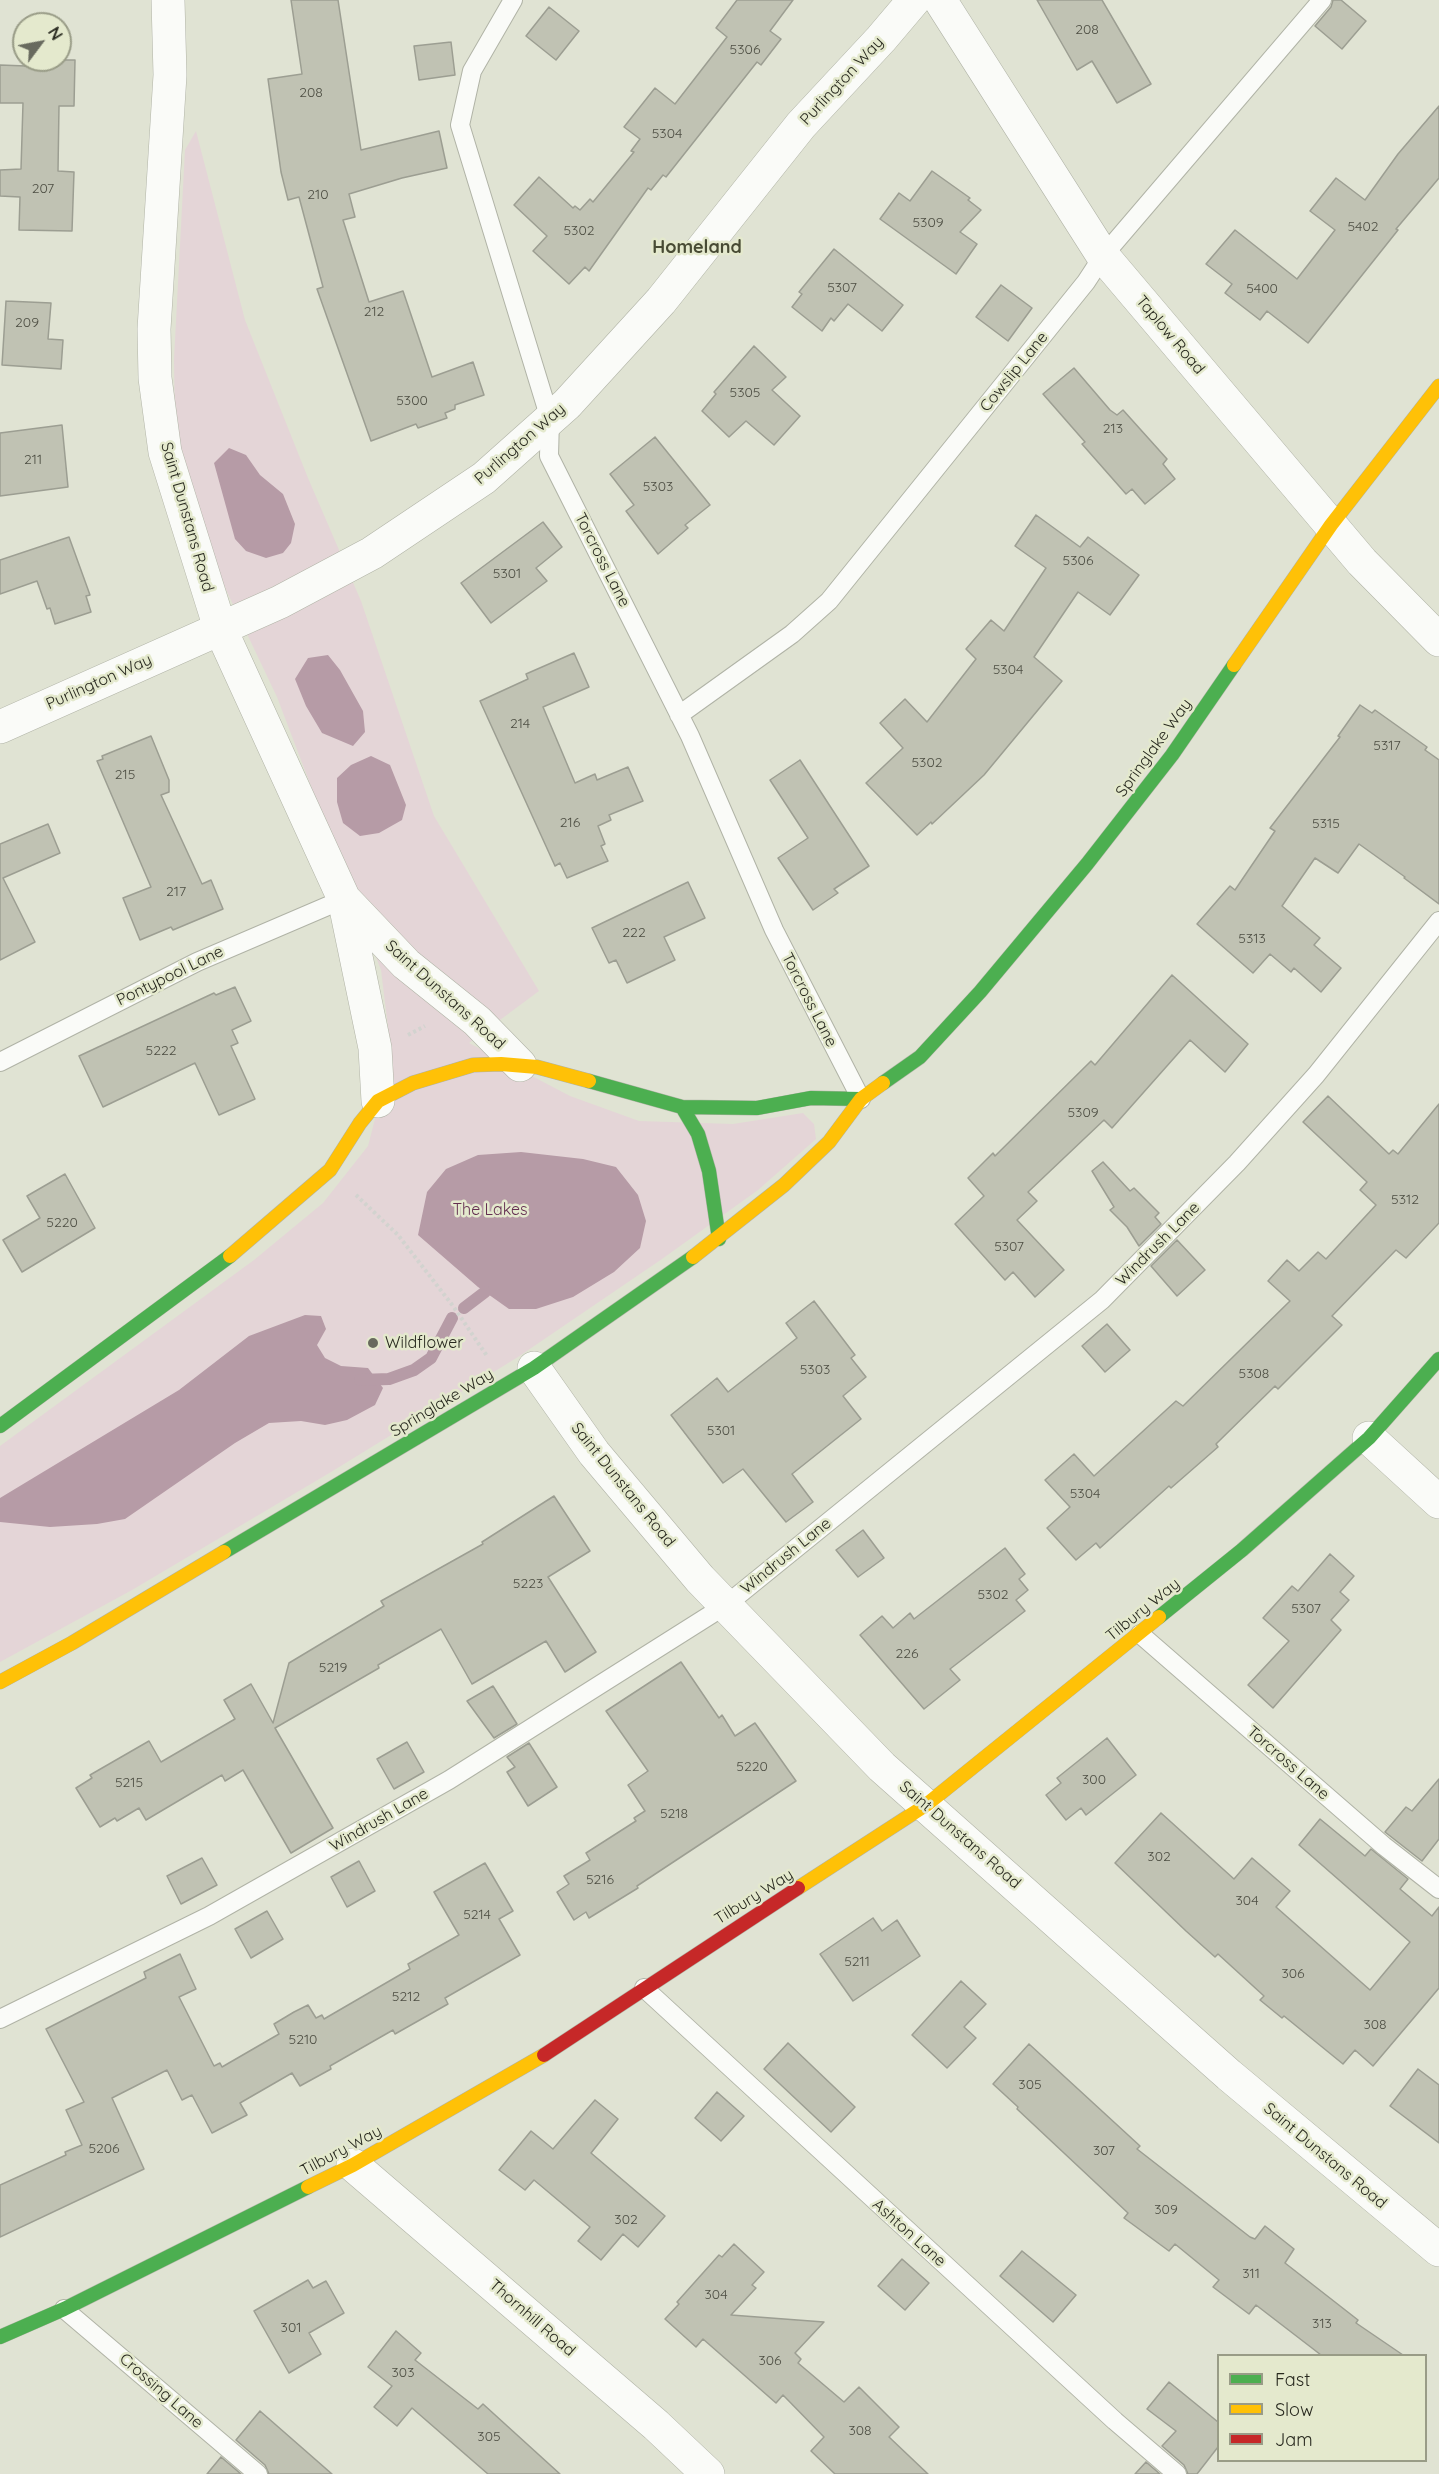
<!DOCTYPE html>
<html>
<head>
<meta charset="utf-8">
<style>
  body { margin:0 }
  #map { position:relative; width:1439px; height:2474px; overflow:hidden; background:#e0e3d3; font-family:Quicksand,sans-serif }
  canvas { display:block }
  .legend { position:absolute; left:1217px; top:2354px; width:210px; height:108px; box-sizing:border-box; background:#e4e9cd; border:2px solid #999c87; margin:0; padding:8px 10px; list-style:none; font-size:18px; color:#28291f }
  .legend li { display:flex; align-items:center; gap:12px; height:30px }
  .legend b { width:30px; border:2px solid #999c87 }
  .north { position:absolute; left:12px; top:12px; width:60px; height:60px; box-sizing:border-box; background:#e4e9cd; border:2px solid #999c87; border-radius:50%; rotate:58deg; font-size:16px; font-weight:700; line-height:24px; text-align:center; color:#28291f }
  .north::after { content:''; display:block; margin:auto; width:21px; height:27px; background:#686a5e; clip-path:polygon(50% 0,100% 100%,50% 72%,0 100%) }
</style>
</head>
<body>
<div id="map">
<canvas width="1439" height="2474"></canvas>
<ul class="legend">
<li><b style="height:8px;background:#4caf50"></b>Fast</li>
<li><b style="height:8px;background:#ffc107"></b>Slow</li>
<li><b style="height:8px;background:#c62828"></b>Jam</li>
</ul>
<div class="north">N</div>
</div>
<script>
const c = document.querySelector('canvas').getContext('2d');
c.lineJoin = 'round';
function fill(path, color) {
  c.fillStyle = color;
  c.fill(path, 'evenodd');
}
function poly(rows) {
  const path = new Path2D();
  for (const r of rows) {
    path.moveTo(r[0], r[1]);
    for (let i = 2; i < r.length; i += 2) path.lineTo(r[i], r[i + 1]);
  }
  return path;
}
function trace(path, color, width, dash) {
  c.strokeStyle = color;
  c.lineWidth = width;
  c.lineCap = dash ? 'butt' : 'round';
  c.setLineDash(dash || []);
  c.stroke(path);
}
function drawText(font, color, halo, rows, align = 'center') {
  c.font = font + ' Quicksand,sans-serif';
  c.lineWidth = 5;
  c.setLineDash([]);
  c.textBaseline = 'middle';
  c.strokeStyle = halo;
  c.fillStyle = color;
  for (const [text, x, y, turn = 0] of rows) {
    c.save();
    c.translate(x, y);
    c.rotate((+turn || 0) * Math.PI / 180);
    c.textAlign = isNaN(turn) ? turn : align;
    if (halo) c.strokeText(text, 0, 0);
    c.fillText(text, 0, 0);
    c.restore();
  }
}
fill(poly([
  [196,131,245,320,308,478,361,601,434,816,539,991,469,1043,570,1096,639,1121,733,1124,803,1113,814,1124,816,1139,758,1190,662,1259,518,1357,331,1472,132,1590,0,1662,0,1446,254,1260,323,1203,368,1146,389,1065,388,1027,381,970,277,697,219,575,189,492,175,424,174,359,185,150]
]), '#e4d5d7');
fill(poly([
  [229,448,246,455,260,475,283,494,295,524,291,543,283,553,266,558,246,551,235,539,214,463],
  [328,655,340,670,363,711,365,732,353,746,322,733,306,706,295,679,308,658],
  [371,756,390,765,406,805,402,820,379,833,360,836,343,823,337,802,337,778,351,765],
  [521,1152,583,1159,616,1167,638,1195,646,1221,640,1248,614,1272,573,1297,536,1309,509,1309,478,1287,418,1235,427,1192,446,1169,478,1155],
  [305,1315,321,1316,326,1329,317,1345,325,1358,341,1366,368,1368,383,1388,375,1405,347,1420,325,1425,301,1421,269,1423,235,1443,125,1519,97,1524,50,1527,0,1522,0,1498,179,1390,249,1336]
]), '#b69ba6');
trace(poly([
  [464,1308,485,1292],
  [360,1380,389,1379,414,1370,431,1358,452,1318]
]), '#b69ba6', 12);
const building = poly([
  [291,0,338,0,361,150,439,131,447,168,402,178,349,194,355,217,343,220,369,302,403,291,432,377,473,362,484,395,455,405,455,409,445,413,447,418,418,428,416,424,371,441,317,289,323,287,299,197,288,200,281,172,268,79,302,74,291,0],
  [737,0,793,0,770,31,781,39,761,65,757,62,666,177,663,175,651,190,648,188,589,271,585,267,569,284,533,251,547,236,514,205,539,177,573,208,575,206,580,210,590,199,593,202,634,152,631,151,640,139,624,127,655,88,675,104,727,37,716,28,737,0],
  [1037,0,1102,0,1151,84,1117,103,1092,61,1077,70,1037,0],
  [1333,0,1341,0,1366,21,1342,49,1315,26,1331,7,1333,0],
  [549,7,579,31,556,60,526,36,549,7],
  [451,42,455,75,419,80,414,46,451,42],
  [26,60,75,60,74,106,59,106,58,171,74,172,72,231,19,230,20,197,0,196,0,170,21,169,23,103,0,103,0,65,26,66,26,60],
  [1439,106,1439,178,1396,229,1398,230,1308,343,1267,311,1260,320,1225,293,1232,284,1206,264,1235,230,1297,279,1335,230,1310,211,1336,178,1365,200,1398,154,1439,106],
  [932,171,970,198,968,200,981,210,960,232,977,244,956,274,880,219,899,193,910,201,932,171],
  [834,249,903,305,882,331,848,304,834,321,831,318,822,331,792,307,802,294,799,292,834,249],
  [1001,285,1032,308,1008,341,976,317,1001,285],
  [6,301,51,303,48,339,63,340,61,369,2,365,6,301],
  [754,346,786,377,772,390,800,416,774,445,746,421,729,437,702,411,716,394,714,392,754,346],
  [1074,368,1110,410,1117,415,1123,410,1167,459,1163,464,1175,479,1145,504,1132,489,1126,494,1082,444,1085,442,1043,394,1074,368],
  [62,425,68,487,0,496,0,433,62,425],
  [655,437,710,505,685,525,688,528,658,554,626,511,634,505,610,474,655,437],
  [1036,515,1080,547,1088,537,1139,575,1110,615,1078,592,1034,657,1062,681,984,775,932,824,931,822,917,835,866,783,903,748,880,723,905,699,927,722,976,659,966,649,991,620,1004,631,1046,568,1015,546,1036,515],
  [543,522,562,547,536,568,547,581,491,623,461,583,543,522],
  [69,537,90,595,86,596,91,612,55,624,50,608,47,609,37,581,0,594,0,560,69,537],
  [574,653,589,687,543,707,575,783,595,774,597,780,628,767,643,801,609,815,611,820,598,826,605,844,601,846,608,861,567,878,560,863,555,866,480,701,528,679,526,674,574,653],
  [1360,705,1372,713,1375,710,1427,747,1425,750,1439,760,1439,904,1404,878,1405,877,1359,844,1338,873,1315,858,1282,906,1320,938,1314,945,1341,968,1321,992,1294,968,1291,972,1270,954,1253,973,1197,924,1230,886,1235,890,1275,831,1270,828,1340,737,1338,736,1360,705],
  [151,736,169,780,169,792,161,795,202,884,211,880,223,909,173,930,171,927,140,940,123,898,151,887,97,761,103,759,102,756,151,736],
  [800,760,869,866,834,889,838,893,813,910,778,858,808,838,770,780,800,760],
  [48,824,60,853,3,878,35,942,0,960,0,844,48,824],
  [688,882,705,918,664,937,675,960,627,983,616,960,609,963,592,928,688,882],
  [1172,975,1248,1044,1225,1072,1190,1040,1112,1128,1104,1120,1028,1192,1037,1201,1017,1220,1064,1270,1035,1297,1013,1272,1005,1280,955,1224,984,1196,968,1178,993,1153,995,1156,1091,1061,1095,1065,1172,975],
  [235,987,251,1021,232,1030,238,1043,231,1046,255,1099,219,1115,195,1063,103,1107,79,1056,214,993,216,995,235,987],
  [1328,1096,1389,1154,1393,1150,1398,1154,1439,1104,1439,1223,1406,1258,1396,1250,1332,1316,1342,1325,1278,1389,1275,1386,1216,1444,1218,1447,1171,1488,1169,1486,1100,1548,1096,1543,1076,1560,1047,1528,1070,1507,1045,1480,1074,1454,1094,1476,1176,1401,1183,1406,1290,1301,1268,1281,1287,1260,1299,1271,1318,1252,1326,1259,1376,1205,1360,1190,1367,1182,1303,1122,1328,1096],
  [1103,1162,1130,1191,1134,1188,1159,1213,1155,1217,1161,1224,1139,1246,1127,1227,1110,1210,1114,1207,1092,1171,1103,1162],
  [65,1174,95,1228,22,1272,3,1240,40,1218,27,1196,65,1174],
  [1177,1240,1205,1270,1177,1296,1151,1266,1177,1240],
  [814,1301,855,1355,851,1358,866,1377,843,1396,861,1419,792,1474,813,1502,786,1522,743,1469,723,1483,671,1415,717,1378,728,1392,797,1338,786,1323,814,1301],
  [1107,1324,1130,1350,1105,1372,1082,1346,1107,1324],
  [554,1496,590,1551,548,1577,596,1652,565,1672,546,1641,472,1684,441,1629,378,1665,379,1668,275,1728,333,1828,291,1853,243,1770,225,1781,222,1775,146,1820,139,1808,117,1821,115,1818,100,1827,76,1788,92,1778,90,1775,149,1741,161,1762,235,1719,224,1700,251,1684,273,1723,289,1663,384,1606,381,1601,483,1544,482,1542,554,1496],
  [863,1530,884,1558,858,1577,836,1550,863,1530],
  [1005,1548,1025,1574,1019,1579,1028,1590,1016,1600,1025,1611,950,1669,960,1680,924,1709,860,1635,882,1616,893,1628,910,1613,914,1619,1005,1548],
  [1330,1554,1354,1576,1340,1592,1349,1600,1331,1620,1341,1630,1273,1708,1248,1685,1289,1641,1263,1618,1292,1586,1298,1591,1330,1554],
  [681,1662,719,1718,722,1715,735,1736,755,1723,796,1781,637,1886,638,1888,589,1918,586,1912,574,1920,557,1892,569,1884,564,1876,590,1860,586,1853,636,1821,634,1818,645,1811,628,1785,648,1771,606,1711,681,1662],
  [493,1686,517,1724,494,1738,467,1701,493,1686],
  [1107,1738,1136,1775,1086,1815,1081,1808,1066,1820,1046,1795,1061,1783,1057,1778,1107,1738],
  [407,1742,424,1772,394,1789,377,1759,407,1742],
  [529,1743,557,1787,528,1806,507,1772,515,1767,507,1757,529,1743],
  [1439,1779,1439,1839,1422,1861,1385,1832,1406,1807,1412,1811,1439,1779],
  [1161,1813,1234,1879,1252,1858,1290,1891,1276,1907,1370,1990,1410,1942,1299,1845,1320,1819,1365,1856,1371,1849,1408,1879,1400,1889,1432,1916,1439,1907,1439,1988,1373,2066,1355,2050,1343,2064,1284,2016,1282,2018,1260,2000,1264,1996,1218,1954,1215,1957,1186,1931,1115,1863,1161,1813],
  [202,1858,217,1885,181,1904,167,1876,202,1858],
  [359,1861,375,1891,347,1907,331,1877,359,1861],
  [485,1863,513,1911,499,1919,520,1955,445,1998,448,2004,395,2034,393,2030,330,2066,331,2069,300,2086,292,2073,240,2103,247,2115,212,2133,192,2095,182,2100,167,2070,112,2098,144,2169,0,2237,0,2185,66,2155,65,2152,82,2145,66,2110,84,2102,46,2029,146,1978,144,1972,180,1954,196,1989,179,1997,214,2066,220,2063,222,2067,279,2034,274,2024,294,2012,308,2005,316,2018,322,2015,324,2019,410,1969,408,1964,459,1935,434,1892,485,1863],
  [267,1911,283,1939,251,1958,235,1929,267,1911],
  [873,1918,882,1931,897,1920,920,1956,853,2001,820,1954,873,1918],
  [961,1981,986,2004,964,2027,976,2038,947,2068,912,2035,961,1981],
  [788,2043,855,2107,831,2132,764,2069,788,2043],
  [1029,2044,1140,2146,1137,2149,1250,2237,1255,2239,1265,2226,1294,2249,1285,2263,1358,2320,1356,2323,1403,2355,1321,2355,1256,2305,1249,2314,1213,2287,1219,2280,1175,2244,1169,2251,1124,2218,1128,2213,1017,2109,1018,2107,993,2084,1029,2044],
  [1418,2069,1439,2085,1439,2143,1390,2106,1418,2069],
  [717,2092,744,2116,721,2141,695,2118,717,2092],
  [595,2100,618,2119,591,2153,665,2216,638,2247,623,2234,601,2260,578,2241,590,2227,534,2180,525,2190,499,2170,531,2131,553,2149,595,2100],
  [734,2244,764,2272,752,2285,756,2288,731,2315,824,2322,795,2353,801,2359,798,2363,844,2402,859,2387,899,2427,889,2437,928,2474,835,2474,811,2451,824,2437,783,2395,776,2403,703,2339,696,2347,665,2319,679,2304,677,2302,719,2255,722,2257,734,2244],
  [1022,2251,1076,2295,1053,2322,1000,2276,1022,2251],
  [902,2259,929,2283,905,2310,878,2286,902,2259],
  [308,2280,313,2288,326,2281,344,2313,309,2333,321,2354,289,2373,254,2311,308,2280],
  [396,2331,421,2353,415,2360,478,2409,483,2404,560,2474,488,2474,412,2408,397,2426,374,2407,392,2386,368,2367,396,2331],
  [1169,2382,1218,2422,1218,2447,1197,2474,1188,2474,1184,2465,1162,2446,1176,2431,1147,2409,1169,2382],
  [260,2411,332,2474,269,2474,265,2465,236,2440,260,2411],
  [221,2457,241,2474,207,2474,221,2457],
  [1146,2462,1160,2474,1135,2474,1146,2462]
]);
fill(building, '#c0c2b3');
trace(building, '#9c9e92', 1.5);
const lane = poly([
  [513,0,472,71,460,125,550,419,549,456,690,736,774,930,861,1099],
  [679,715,792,634,829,601,1086,282,1103,256,1322,0],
  [0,1062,197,962,344,899],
  [1140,1634,1384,1846,1439,1889],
  [644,1988,1115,2421,1177,2474],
  [0,2019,209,1916,449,1780,726,1605,1102,1300,1237,1163,1316,1075,1439,921],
  [64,2309,258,2474]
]);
const street = poly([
  [168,0,170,75,154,329,155,378,165,452,220,628,344,899,375,1048,378,1101],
  [940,0,1103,256,1362,562,1439,640],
  [0,727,280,602,372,553,484,478,567,404,661,301,801,125,881,39,914,0],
  [345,900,406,964,477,1021,520,1065],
  [534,1368,594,1453,700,1579,882,1767,1229,2075,1439,2250],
  [1369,1438,1439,1502],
  [353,2165,656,2425,708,2474]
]);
const fast = poly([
  [589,1081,682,1107,757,1108,811,1098,861,1099],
  [883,1083,920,1057,980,992,1087,864,1172,755,1234,665],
  [682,1107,698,1134,709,1171,719,1239],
  [0,1426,230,1256],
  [224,1552,534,1368,693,1257],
  [1159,1617,1242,1550,1369,1438,1439,1359],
  [0,2337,64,2309,308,2187]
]);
const slow = poly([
  [1234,665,1331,525,1439,386],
  [230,1256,330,1170,360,1123,378,1101,413,1083,473,1065,501,1064,537,1067,589,1081],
  [693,1257,784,1185,829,1142,861,1099,883,1083],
  [0,1682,72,1643,224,1552],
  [798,1888,926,1805,1159,1617],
  [308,2187,353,2165,544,2055]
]);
const jam = poly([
  [544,2055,798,1888]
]);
trace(lane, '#b0b3a6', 20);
trace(street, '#b0b3a6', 34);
trace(fast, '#b0b3a6', 15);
trace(slow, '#b0b3a6', 15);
trace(jam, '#b0b3a6', 15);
trace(poly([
  [408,1035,425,1026],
  [356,1195,398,1235,453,1306,487,1356]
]), '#d2d3cf', 4, [3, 3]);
trace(lane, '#fafbf8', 18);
trace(street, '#fafbf8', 33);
trace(fast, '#4caf50', 14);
trace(slow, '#ffc107', 14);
trace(jam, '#c62828', 14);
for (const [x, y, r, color] of [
  [373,1343,6,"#686a5e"]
]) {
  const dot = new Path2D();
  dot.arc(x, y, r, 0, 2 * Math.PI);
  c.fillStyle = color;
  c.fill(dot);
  trace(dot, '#e4e9cd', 2);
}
drawText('14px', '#4e4f44', null, [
  ["208",1087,30],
  ["5306",745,50],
  ["208",311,93],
  ["5304",667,134],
  ["207",43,189],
  ["210",318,195],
  ["5309",928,223],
  ["5402",1363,227],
  ["5302",579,231],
  ["5307",842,288],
  ["5400",1262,289],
  ["212",374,312],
  ["209",27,323],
  ["5305",745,393],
  ["5300",412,401],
  ["213",1113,429],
  ["211",33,460],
  ["5303",658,487],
  ["5306",1078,561],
  ["5301",507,574],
  ["5304",1008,670],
  ["214",520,724],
  ["5317",1387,746],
  ["5302",927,763],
  ["215",125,775],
  ["216",570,823],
  ["5315",1326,824],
  ["217",176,892],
  ["222",634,933],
  ["5313",1252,939],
  ["5222",161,1051],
  ["5309",1083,1113],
  ["5312",1405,1200],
  ["5220",62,1223],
  ["5307",1009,1247],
  ["5303",815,1370],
  ["5308",1254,1374],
  ["5301",721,1431],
  ["5304",1085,1494],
  ["5223",528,1584],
  ["5302",993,1595],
  ["5307",1306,1609],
  ["226",907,1654],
  ["5219",333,1668],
  ["5220",752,1767],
  ["300",1094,1780],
  ["5215",129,1783],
  ["5218",674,1814],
  ["302",1159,1857],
  ["5216",600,1880],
  ["304",1247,1901],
  ["5214",477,1915],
  ["5211",857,1962],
  ["306",1293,1974],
  ["5212",406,1997],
  ["308",1375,2025],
  ["5210",303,2040],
  ["305",1030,2085],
  ["5206",104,2149],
  ["307",1104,2151],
  ["309",1166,2210],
  ["302",626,2220],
  ["311",1251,2274],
  ["304",716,2295],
  ["313",1322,2324],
  ["301",291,2328],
  ["306",770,2361],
  ["303",403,2373],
  ["308",860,2431],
  ["305",489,2437]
]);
drawText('16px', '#28291f', '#e4e9cd', [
  ["Purlington Way",842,81,-47],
  ["Taplow Road",1170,335,50],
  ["Cowslip Lane",1014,372,-51],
  ["Purlington Way",520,444,-41],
  ["Saint Dunstans Road",187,517,74],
  ["Torcross Lane",602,560,63],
  ["Purlington Way",99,682,-24],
  ["Springlake Way",1154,748,-54],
  ["Pontypool Lane",170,976,-26],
  ["Saint Dunstans Road",445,995,42],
  ["Torcross Lane",809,1000,63],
  ["Windrush Lane",1158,1244,-45],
  ["Springlake Way",442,1403,-31],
  ["Saint Dunstans Road",623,1485,51],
  ["Windrush Lane",786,1556,-39],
  ["Tilbury Way",1143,1610,-39],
  ["Torcross Lane",1288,1763,41],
  ["Windrush Lane",379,1820,-30],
  ["Saint Dunstans Road",960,1835,41],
  ["Tilbury Way",754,1897,-32],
  ["Tilbury Way",341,2151,-28],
  ["Saint Dunstans Road",1325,2156,40],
  ["Ashton Lane",909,2233,42],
  ["Thornhill Road",532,2318,41],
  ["Crossing Lane",161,2391,41]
]);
drawText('16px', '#632e50', '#e4e9cd', [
  ["The Lakes",490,1210]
]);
drawText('16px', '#28291f', '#e4e9cd', [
  ["Wildflower",385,1343]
], 'left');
drawText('bold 18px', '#484b34', '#e4e9cd', [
  ["Homeland",697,248]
]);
</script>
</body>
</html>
